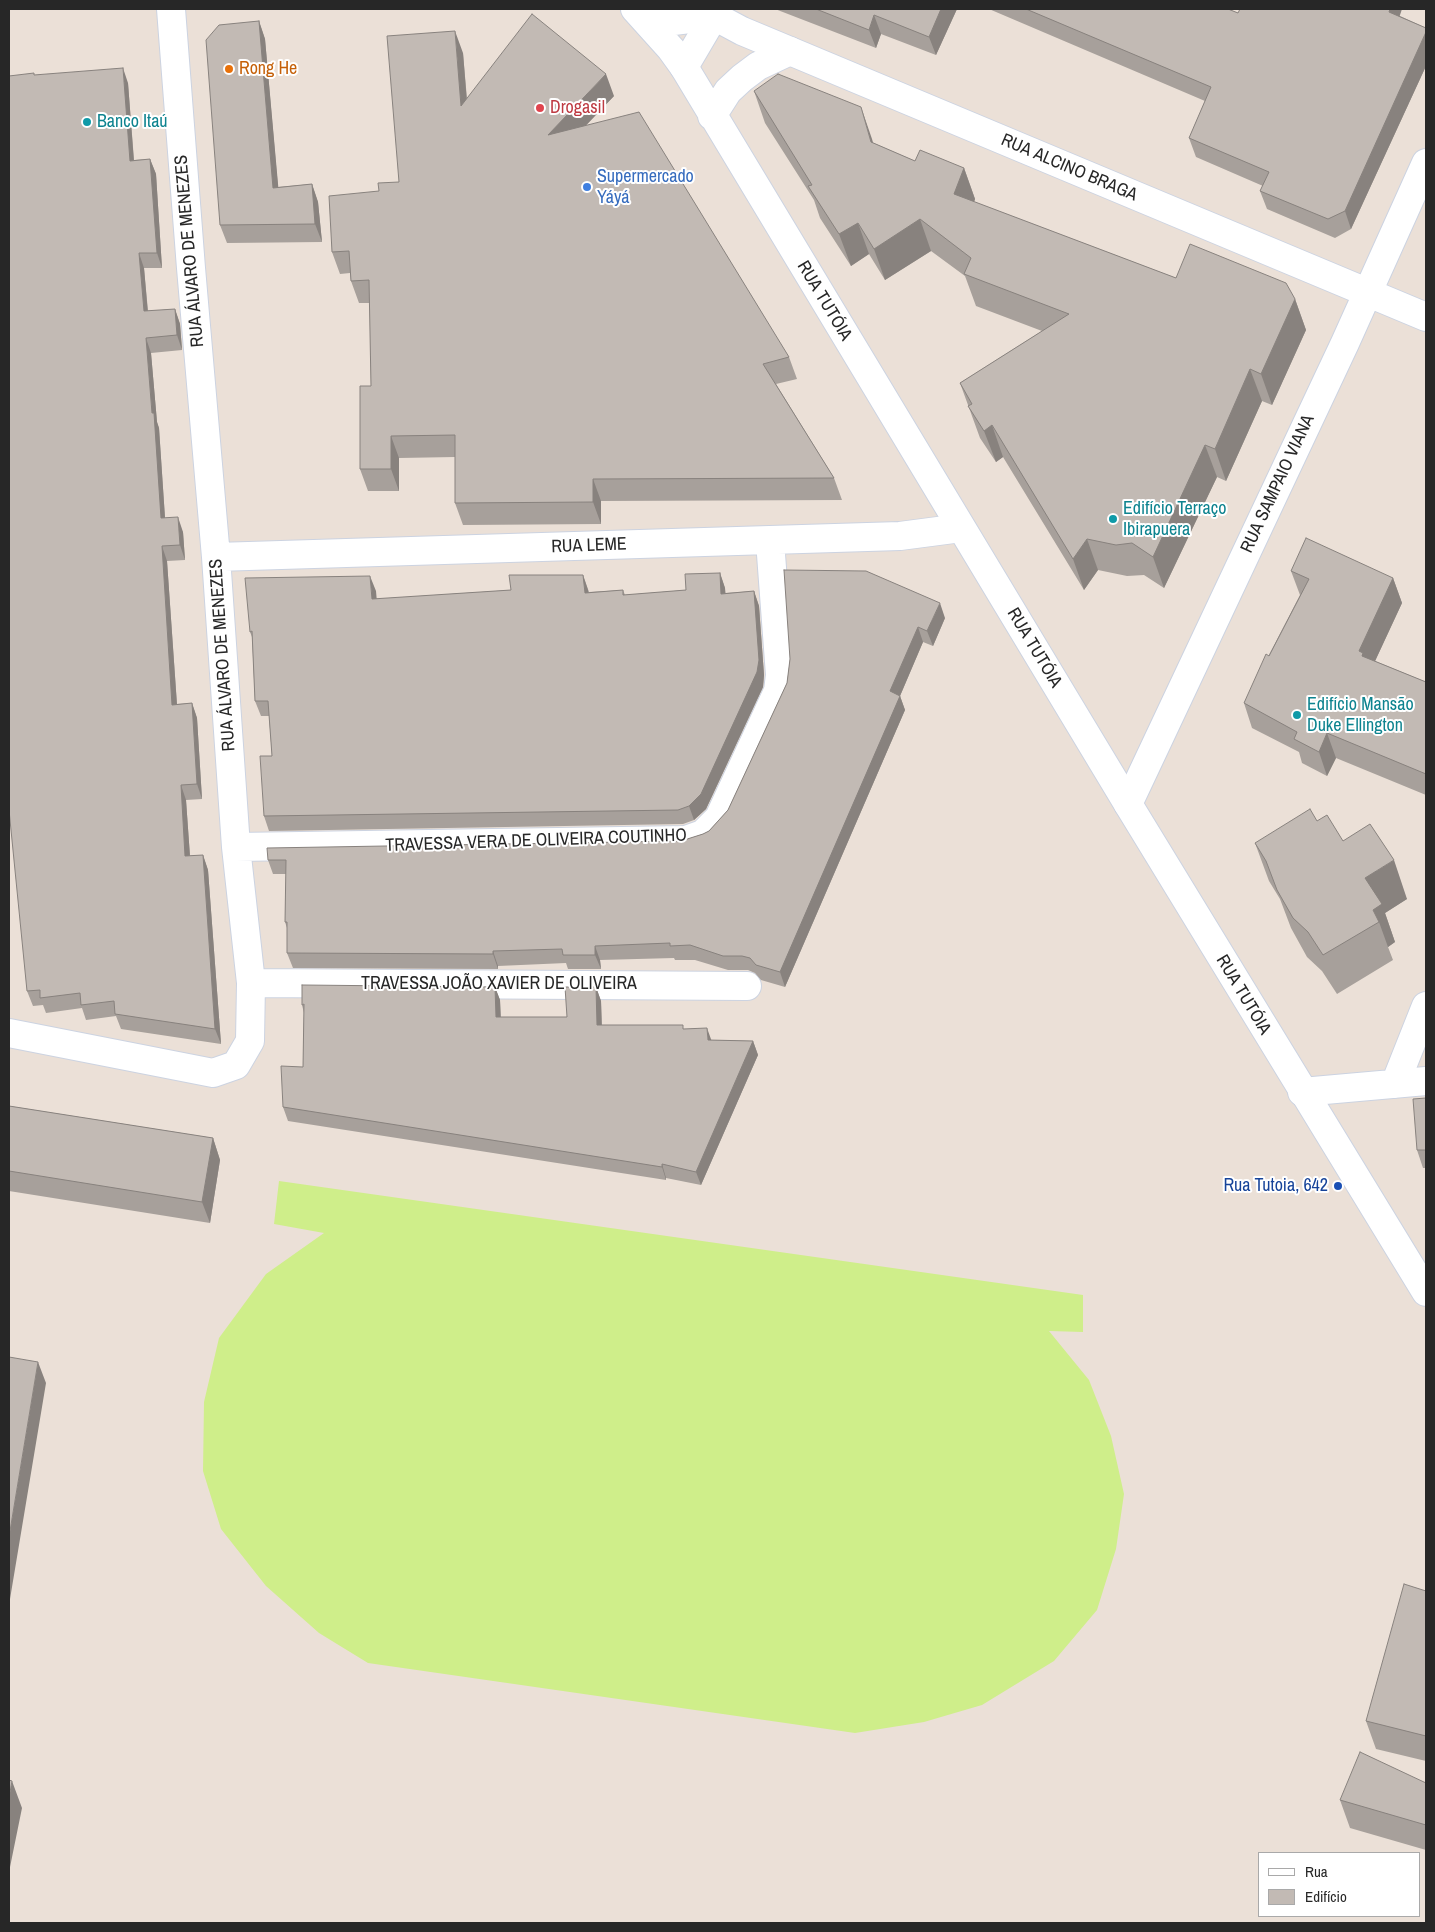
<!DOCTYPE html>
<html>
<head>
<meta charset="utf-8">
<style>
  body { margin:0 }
  #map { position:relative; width:1435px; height:1932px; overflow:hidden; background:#ebe0d7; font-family:"Archivo Narrow",sans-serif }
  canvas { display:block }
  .frame { position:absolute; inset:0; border:10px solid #272727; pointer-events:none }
  .legend { position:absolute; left:1258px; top:1852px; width:162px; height:65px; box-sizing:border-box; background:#fff; border:1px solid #a9a9a9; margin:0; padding:6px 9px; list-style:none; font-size:15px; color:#272727 }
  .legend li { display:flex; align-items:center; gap:10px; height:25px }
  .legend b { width:25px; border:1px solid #a9a9a9 }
</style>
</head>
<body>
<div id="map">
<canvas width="1435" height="1932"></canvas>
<div class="frame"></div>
<ul class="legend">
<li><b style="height:6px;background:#fff"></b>Rua</li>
<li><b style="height:14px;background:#c2bab4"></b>Edifício</li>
</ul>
</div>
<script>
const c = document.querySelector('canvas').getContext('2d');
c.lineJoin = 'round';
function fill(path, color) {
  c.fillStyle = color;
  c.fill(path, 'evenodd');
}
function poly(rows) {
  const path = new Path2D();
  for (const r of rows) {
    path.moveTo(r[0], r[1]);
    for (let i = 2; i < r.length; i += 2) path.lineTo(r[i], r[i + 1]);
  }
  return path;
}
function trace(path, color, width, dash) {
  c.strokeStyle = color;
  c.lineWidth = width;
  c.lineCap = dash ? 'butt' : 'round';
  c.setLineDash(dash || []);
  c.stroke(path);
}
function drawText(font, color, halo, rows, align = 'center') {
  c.font = font + ' "Archivo Narrow",sans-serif';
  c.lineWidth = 4;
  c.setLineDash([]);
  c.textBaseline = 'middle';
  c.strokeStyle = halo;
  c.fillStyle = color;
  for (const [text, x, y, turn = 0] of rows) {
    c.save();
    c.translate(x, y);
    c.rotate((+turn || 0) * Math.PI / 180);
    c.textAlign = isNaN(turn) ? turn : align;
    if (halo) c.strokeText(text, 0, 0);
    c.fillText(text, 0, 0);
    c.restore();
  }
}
fill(poly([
  [279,1181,1083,1295,1083,1332,1049,1331,1089,1380,1111,1436,1124,1494,1116,1549,1097,1610,1054,1661,982,1705,924,1722,855,1733,368,1663,319,1633,266,1586,221,1529,203,1471,204,1402,219,1338,266,1274,324,1233,274,1224]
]), '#cfee8a');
const minor = poly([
  [714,16,742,31,790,51,1426,317],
  [684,67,714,16,716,9],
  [216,557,900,536,961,528],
  [1128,804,1345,343,1426,163],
  [236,847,686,840,703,834,719,818,778,691,780,675,770,541],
  [251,983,747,986],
  [9,1033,213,1073,236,1065,250,1041,251,983,236,847,216,557,191,268,171,9],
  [1395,1084,1426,1006],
  [1302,1092,1426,1081]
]);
const tertiary = poly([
  [635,9,671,49,684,67,1128,804,1426,1292],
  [649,24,714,16],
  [712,116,728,91,742,78,758,66,790,51]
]);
trace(minor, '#ccd3e1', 30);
trace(tertiary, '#ccd3e1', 30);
trace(minor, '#fff', 28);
trace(tertiary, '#fff', 28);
fill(poly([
  [775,9,957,9,936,55,881,34,876,48],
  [989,9,1228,9,1238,13,1400,16,1426,28,1426,66,1351,229,1335,238,1267,209,1260,191,1263,186,1196,157,1189,138,1205,101],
  [259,21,265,39,278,187,312,184,318,202,322,242,227,243,220,225],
  [463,53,467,99,614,96,586,125,789,357,797,379,776,384,834,478,842,500,601,501,601,524,463,525,455,503,455,457,399,458,399,491,368,491,360,469,371,386,370,303,359,303,351,281,350,273,340,274,332,252,379,191,399,182],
  [35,75,128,83,134,160,150,159,156,174,162,268,144,268,148,311,175,309,180,324,182,350,151,353,157,422,159,428,165,518,183,532,185,560,167,561,177,704,192,703,197,718,202,799,186,800,190,856,203,855,208,870,221,1044,121,1029,116,1016,86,1020,82,1008,46,1013,43,1005,33,1006,27,991],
  [754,91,915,161,964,168,975,199,974,202,1176,278,1295,299,1306,330,1272,405,1262,401,1226,481,1217,477,1164,588,1144,575,1127,576,1098,570,1084,590,1003,457,996,462,980,438,960,383,1042,331,976,306,965,276,931,251,885,280,869,254,851,266,820,218,814,200,765,123],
  [1291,571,1393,578,1402,603,1375,661,1426,682,1426,795,1336,758,1327,776,1302,763,1299,752,1252,728,1244,703,1300,595],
  [720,573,725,588,725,593,754,591,759,606,764,675,763,687,706,809,694,820,683,824,269,831,264,816,272,756,269,716,261,716,255,701,252,637,250,632,376,591,376,599,511,590,583,575,589,592,623,590,625,595,686,590],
  [945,618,933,646,923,642,900,696,905,710,785,987,761,980,755,973,748,970,728,970,695,960,675,960,674,958,600,960,601,969,568,969,566,963,498,966,498,969,293,968,287,953,287,928,285,922,286,874,273,874,268,860,681,841,703,834,709,831,728,810,787,683,790,659],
  [1317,821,1343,841,1407,899,1385,913,1395,942,1388,947,1393,960,1337,994,1322,971,1307,957,1291,928,1280,899,1269,881,1255,843],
  [495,987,500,1000,501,1017,567,1017,596,987,601,1001,602,1025,685,1029,711,1040,753,1041,758,1055,701,1185,666,1178,666,1180,288,1121,283,1107,303,1067,304,1013,302,1005],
  [1426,1098,1426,1168,1423,1168,1417,1150],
  [9,1106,213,1138,220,1160,210,1223,9,1191],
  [1426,1591,1426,1761,1376,1749,1366,1721],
  [1426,1783,1426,1850,1350,1828,1340,1800]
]), '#a7a09b');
fill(poly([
  [941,9,957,9,936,55,929,37],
  [1390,9,1402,9,1395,30,1389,12],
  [874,15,881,34,876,48,869,30],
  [259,21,265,39,280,206,273,188],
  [455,31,463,53,469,128,461,106],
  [1426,32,1426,66,1351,229,1345,211],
  [123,68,128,83,135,176,130,161],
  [606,74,614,96,556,157,548,135],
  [861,107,872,139,882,173,871,142],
  [150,159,156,174,162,268,157,253],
  [964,168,975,199,966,226,954,194],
  [312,184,318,202,322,242,315,224],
  [920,219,931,251,885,280,874,249],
  [858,223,869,254,851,266,839,234],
  [139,253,144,268,149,326,144,311],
  [1295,299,1306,330,1272,405,1261,374],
  [175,309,180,324,182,350,177,335],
  [146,338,151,353,157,422,159,428,166,533,161,518],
  [1250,369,1262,401,1226,481,1215,449],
  [992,425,1003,457,996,462,984,431],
  [391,436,399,458,399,491,391,469],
  [1205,445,1217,477,1164,588,1153,557],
  [593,479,601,501,601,524,593,502],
  [178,517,183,532,185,560,180,545],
  [1087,539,1098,570,1084,590,1073,559],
  [162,546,167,561,178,720,172,705],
  [720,573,725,588,727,608,721,594],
  [583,575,588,590,590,608,585,593],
  [370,576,376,591,378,614,372,599],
  [1393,578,1402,603,1370,672,1359,651],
  [754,591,759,606,764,675,763,687,706,809,694,820,689,806],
  [940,603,945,618,933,646,927,631],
  [918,627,923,642,900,696,905,710,785,987,780,972,890,691],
  [192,703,197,718,202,799,197,784],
  [1327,733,1336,758,1327,776,1319,752],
  [181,785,186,800,191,871,185,856],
  [203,855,208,870,221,1044,215,1029],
  [1394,860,1407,899,1385,913,1395,942,1388,947,1379,922,1373,910,1365,878],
  [595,946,600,960,601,969,595,955],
  [493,951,498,966,498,969,493,954],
  [495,987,500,1000,501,1031,496,1017],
  [596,987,601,1001,602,1038,597,1025],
  [707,1028,712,1042,708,1040],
  [753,1041,758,1055,701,1185,696,1172],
  [213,1138,220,1160,210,1223,202,1202],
  [662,1164,666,1178,666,1180,662,1167],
  [38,1362,46,1383,9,1605,9,1537],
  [12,1781,22,1808,9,1872,9,1798]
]), '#88827e');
const building = poly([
  [816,9,941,9,929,37,874,15,869,30,816,9],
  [1026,9,1228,9,1238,13,1240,9,1390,9,1389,12,1426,28,1426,32,1345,211,1328,219,1260,191,1269,172,1189,138,1211,87,1026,9],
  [532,14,606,74,548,135,639,112,789,357,763,364,834,478,593,479,593,502,455,503,455,435,391,436,391,469,360,469,360,386,371,386,369,280,351,281,349,251,332,252,329,196,379,191,378,183,399,182,387,36,455,31,461,106,532,14],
  [259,21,273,188,312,184,315,224,220,225,206,40,219,25,259,21],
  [123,68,130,161,150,159,157,253,139,253,144,311,175,309,177,335,146,338,152,413,154,413,161,518,178,517,180,545,162,546,172,705,192,703,197,784,181,785,185,856,203,855,215,1029,115,1014,114,1001,81,1005,80,993,40,998,40,990,27,991,9,810,9,76,34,73,34,75,123,68],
  [778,74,861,107,871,142,915,161,920,150,964,168,954,194,1176,278,1190,244,1286,283,1295,299,1261,374,1250,369,1215,449,1205,445,1153,557,1132,543,1116,545,1087,539,1073,559,992,425,984,431,968,406,972,404,960,383,1069,314,964,274,971,258,920,219,874,249,858,223,839,234,808,186,812,185,754,91,778,74],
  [1306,538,1393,578,1359,651,1363,653,1362,656,1426,682,1426,774,1327,733,1319,752,1294,739,1297,732,1244,703,1266,654,1269,656,1309,579,1291,571,1306,538],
  [784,570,866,571,940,603,927,631,918,627,890,691,900,696,780,972,756,965,750,958,742,956,723,956,690,945,670,946,670,943,595,946,595,955,563,955,562,949,493,951,493,954,287,953,287,922,285,922,286,860,268,860,267,848,681,841,703,834,709,831,728,810,787,683,790,659,784,570],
  [720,573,721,594,754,591,759,660,757,672,701,794,689,806,678,810,264,816,260,756,272,756,268,701,255,701,252,631,250,632,245,578,370,576,372,599,511,590,509,575,583,575,585,593,623,590,623,595,686,590,685,574,720,573],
  [1310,809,1317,821,1327,815,1343,841,1370,824,1394,860,1365,878,1382,904,1373,910,1379,922,1323,955,1308,932,1293,918,1277,890,1266,861,1255,843,1310,809],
  [302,985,495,987,496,1017,567,1017,565,987,596,987,597,1025,683,1025,683,1029,707,1028,708,1040,753,1041,696,1172,662,1164,662,1167,283,1107,281,1066,303,1067,304,1004,302,1005,302,985],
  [1426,1098,1426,1150,1417,1150,1413,1099,1426,1098],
  [9,1106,213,1138,202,1202,9,1171,9,1106],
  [9,1357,38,1362,9,1537,9,1357],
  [1404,1584,1426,1591,1426,1736,1366,1721,1404,1584],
  [1360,1752,1426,1783,1426,1825,1340,1800,1360,1752],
  [9,1780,12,1781,9,1798,9,1780]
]);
fill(building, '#c2bab4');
trace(building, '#88827e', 1);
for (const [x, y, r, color] of [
  [229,69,5,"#e8710a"],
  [540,108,5,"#e0444e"],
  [87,122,5,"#0f9aa8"],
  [587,187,5,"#3f7fe0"],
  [1113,519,5,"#0f9aa8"],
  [1297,715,5,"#0f9aa8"],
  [1338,1186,5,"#1a4fb4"]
]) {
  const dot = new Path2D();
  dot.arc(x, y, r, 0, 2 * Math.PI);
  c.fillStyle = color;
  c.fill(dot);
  trace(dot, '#fff', 2);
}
drawText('18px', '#c56008', '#fff', [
  ["Rong He",239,69]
], 'left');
drawText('18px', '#be3a42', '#fff', [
  ["Drogasil",550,108]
], 'left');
drawText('18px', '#0d838f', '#fff', [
  ["Banco Itaú",97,122],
  ["Edifício Terraço",1123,509],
  ["Ibirapuera",1123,530],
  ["Edifício Mansão",1307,705],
  ["Duke Ellington",1307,726]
], 'left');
drawText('18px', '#272727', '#fff', [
  ["RUA ALCINO BRAGA",1069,168,23],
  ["RUA ÁLVARO DE MENEZES",190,251,-95],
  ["RUA TUTÓIA",824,301,59],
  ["RUA SAMPAIO VIANA",1278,484,-65],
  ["RUA LEME",589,546,-2],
  ["RUA TUTÓIA",1034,648,59],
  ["RUA ÁLVARO DE MENEZES",223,655,-94],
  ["TRAVESSA VERA DE OLIVEIRA COUTINHO",536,841,-2],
  ["TRAVESSA JOÃO XAVIER DE OLIVEIRA",499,984],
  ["RUA TUTÓIA",1243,995,59]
]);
drawText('18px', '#366cbe', '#fff', [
  ["Supermercado",597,177],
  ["Yáyá",597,198]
], 'left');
drawText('18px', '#164399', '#fff', [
  ["Rua Tutoia, 642",1328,1186]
], 'right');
</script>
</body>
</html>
